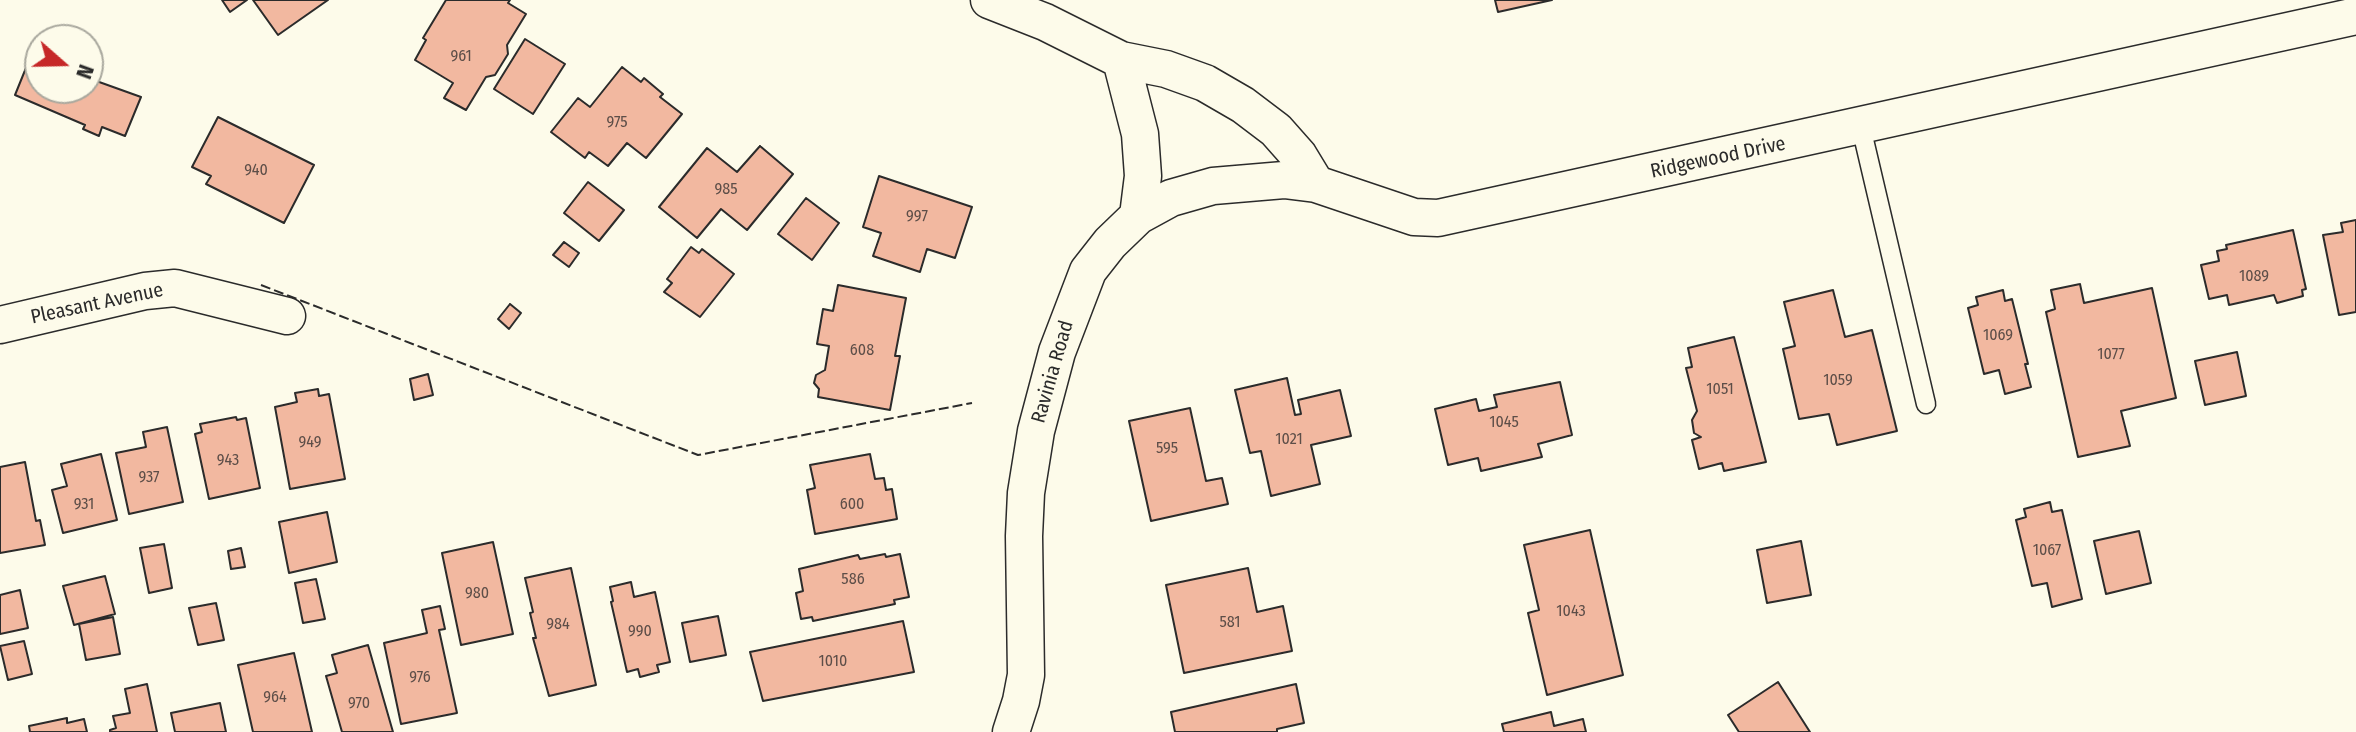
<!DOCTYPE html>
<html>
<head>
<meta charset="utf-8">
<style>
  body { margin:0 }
  #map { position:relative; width:2356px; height:732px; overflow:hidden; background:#fdfbea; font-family:"Fira Sans Condensed",sans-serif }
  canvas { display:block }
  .north { position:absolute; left:24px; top:24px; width:80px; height:80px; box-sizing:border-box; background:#fdfbea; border:2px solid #a9a89e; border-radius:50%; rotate:110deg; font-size:22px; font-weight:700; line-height:32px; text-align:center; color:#2b2b2b }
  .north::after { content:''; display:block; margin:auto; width:28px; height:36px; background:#c62828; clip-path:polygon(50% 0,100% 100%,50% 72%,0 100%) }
</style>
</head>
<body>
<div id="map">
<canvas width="2356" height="732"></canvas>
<div class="north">N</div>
</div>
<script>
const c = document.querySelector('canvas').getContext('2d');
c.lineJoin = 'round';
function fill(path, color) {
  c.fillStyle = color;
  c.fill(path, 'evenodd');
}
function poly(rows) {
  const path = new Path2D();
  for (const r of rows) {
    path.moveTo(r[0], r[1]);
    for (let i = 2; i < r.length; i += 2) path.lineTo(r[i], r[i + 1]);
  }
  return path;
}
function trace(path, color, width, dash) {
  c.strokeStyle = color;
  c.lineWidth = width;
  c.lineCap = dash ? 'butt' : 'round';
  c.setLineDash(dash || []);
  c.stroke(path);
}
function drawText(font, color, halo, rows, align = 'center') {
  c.font = font + ' "Fira Sans Condensed",sans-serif';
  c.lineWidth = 6;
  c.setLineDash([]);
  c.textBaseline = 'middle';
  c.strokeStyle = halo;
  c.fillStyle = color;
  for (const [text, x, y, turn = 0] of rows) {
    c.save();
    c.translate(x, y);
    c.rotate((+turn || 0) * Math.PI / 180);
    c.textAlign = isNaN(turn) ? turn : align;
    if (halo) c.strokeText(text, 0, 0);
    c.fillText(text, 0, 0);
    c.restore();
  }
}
const building = poly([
  [222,0,247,0,230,12,222,0],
  [253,0,328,0,278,35,253,0],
  [446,0,510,0,508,3,526,14,507,45,508,54,495,75,486,77,466,110,444,98,453,83,415,60,426,40,423,38,446,0],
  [1495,0,1552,0,1498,12,1495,0],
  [525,39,565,64,533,114,494,89,525,39],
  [30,58,40,61,40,88,88,88,88,78,141,97,125,136,102,127,99,136,83,129,85,125,15,95,30,58],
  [622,67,641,82,644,78,663,94,660,97,682,114,646,158,627,143,608,166,589,152,585,158,551,132,578,98,590,107,622,67],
  [218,117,314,165,284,223,206,184,211,176,192,167,218,117],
  [760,146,793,174,747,230,721,209,697,238,659,207,707,148,737,172,760,146],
  [879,176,972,207,955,258,927,249,920,272,873,256,881,233,863,227,879,176],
  [588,182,624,210,599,241,564,213,588,182],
  [806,198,839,223,812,260,778,234,806,198],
  [2356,220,2356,312,2339,315,2323,235,2343,232,2341,223,2356,220],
  [2293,230,2306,289,2302,290,2303,296,2277,303,2274,295,2229,305,2227,295,2209,299,2201,265,2219,261,2217,251,2227,249,2226,245,2293,230],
  [564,242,579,253,569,267,553,255,564,242],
  [691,247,699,253,702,249,734,274,700,317,664,292,672,283,667,279,691,247],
  [2080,284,2084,303,2152,288,2176,398,2121,411,2130,446,2078,457,2046,312,2055,309,2051,290,2080,284],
  [838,285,906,298,895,356,900,356,890,410,818,397,819,389,814,383,816,375,825,370,829,346,817,344,823,309,833,311,838,285],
  [1833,290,1845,337,1872,330,1897,431,1837,445,1829,414,1799,419,1783,349,1795,346,1784,302,1833,290],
  [2003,290,2005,301,2012,299,2028,364,2025,364,2031,387,2005,394,1999,370,1984,374,1968,308,1978,305,1976,297,2003,290],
  [510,304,521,313,509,329,498,319,510,304],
  [1734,337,1766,462,1724,471,1722,463,1699,469,1692,440,1701,437,1694,433,1692,420,1697,411,1686,368,1692,367,1688,348,1734,337],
  [2237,352,2246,396,2205,405,2195,361,2237,352],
  [428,374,433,395,414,400,410,379,428,374],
  [1287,378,1295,415,1301,414,1298,400,1340,390,1351,436,1311,445,1320,484,1271,496,1261,451,1250,453,1235,390,1287,378],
  [1560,382,1572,435,1538,444,1542,457,1481,471,1478,458,1448,465,1435,409,1476,399,1479,411,1497,407,1494,395,1560,382],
  [318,389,319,396,329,394,345,479,290,489,275,407,297,402,295,393,318,389],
  [1190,408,1206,481,1222,478,1228,504,1151,521,1129,421,1190,408],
  [236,417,237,420,246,418,260,488,209,499,195,434,202,432,200,424,236,417],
  [167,427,183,502,129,514,116,453,146,447,143,432,167,427],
  [101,454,117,520,63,533,52,490,67,486,61,464,101,454],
  [870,454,875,479,884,478,886,490,892,489,897,519,815,534,807,490,815,488,810,465,870,454],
  [25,462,36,521,40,520,45,545,0,553,0,467,25,462],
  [2050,502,2052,512,2062,510,2082,599,2052,607,2047,583,2032,586,2016,520,2026,517,2024,509,2050,502],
  [327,512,337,562,289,573,279,522,327,512],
  [1590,530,1623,675,1547,695,1528,613,1539,610,1524,545,1590,530],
  [2139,531,2151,583,2106,594,2094,541,2139,531],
  [1801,541,1811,595,1767,603,1757,550,1801,541],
  [493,542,513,634,461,645,442,553,493,542],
  [164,544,172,588,149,593,140,548,164,544],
  [241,548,245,567,231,569,228,551,241,548],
  [885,554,886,557,900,554,909,597,894,600,895,604,813,621,812,617,801,619,796,593,803,591,799,569,858,555,860,559,885,554],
  [571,568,596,685,549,696,533,638,536,638,530,613,533,612,525,578,571,568],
  [1248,568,1257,612,1283,606,1292,651,1184,673,1166,585,1248,568],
  [105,576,115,614,74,625,63,586,105,576],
  [316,579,325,619,303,623,295,583,316,579],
  [631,582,634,597,655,592,670,662,657,665,659,672,640,677,638,669,627,672,611,602,613,601,610,587,631,582],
  [20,590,28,628,0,634,0,595,20,590],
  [216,603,224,640,198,645,189,608,216,603],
  [440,606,445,629,439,630,457,713,401,724,384,643,427,633,422,610,440,606],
  [718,616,726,655,690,662,682,623,718,616],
  [113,617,120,654,86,660,79,624,113,617],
  [903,621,914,672,763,701,750,652,903,621],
  [24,641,32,674,8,680,0,646,24,641],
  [368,645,393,732,342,732,326,676,337,673,332,655,368,645],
  [294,653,312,732,253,732,238,665,294,653],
  [1778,682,1810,732,1739,732,1728,715,1778,682],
  [147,684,157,732,110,732,110,730,116,728,113,716,130,713,125,689,147,684],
  [1296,684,1304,723,1277,729,1277,732,1175,732,1171,712,1296,684],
  [220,703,226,732,175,732,171,713,220,703],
  [1551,712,1554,726,1583,719,1586,732,1504,732,1502,724,1551,712],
  [67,718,67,723,84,719,87,732,30,732,29,726,67,718]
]);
fill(building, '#f2b8a0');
trace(building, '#2b2b2b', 2);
const service = poly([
  [1861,127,1926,404]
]);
const minor = poly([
  [989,0,1045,22,1121,60,1166,69,1205,83,1243,105,1276,130,1299,156,1316,184,1414,217,1438,218,2356,16],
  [1121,60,1140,134,1143,176,1138,216],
  [0,325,145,291,175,288,287,316],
  [1011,732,1021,701,1026,675,1024,536,1026,493,1036,431,1057,352,1088,271,1110,243,1138,216,1171,198,1213,186,1284,180,1316,184]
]);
trace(service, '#2b2b2b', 21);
trace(minor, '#2b2b2b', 39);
trace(service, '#fdfbea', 18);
trace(minor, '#fdfbea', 36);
trace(poly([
  [261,285,698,455,972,403]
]), '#2b2b2b', 2, [10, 4]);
drawText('16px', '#5d4e48', null, [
  ["961",461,57],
  ["975",617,123],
  ["940",256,171],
  ["985",726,190],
  ["997",917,217],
  ["1089",2254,277],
  ["1069",1998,336],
  ["608",862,351],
  ["1077",2111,355],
  ["1059",1838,381],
  ["1051",1720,390],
  ["1045",1504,423],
  ["1021",1289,440],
  ["949",310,443],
  ["595",1167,449],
  ["943",228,461],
  ["937",149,478],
  ["931",84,505],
  ["600",852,505],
  ["1067",2047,551],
  ["586",853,580],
  ["980",477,594],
  ["1043",1571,612],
  ["581",1230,623],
  ["984",558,625],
  ["990",640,632],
  ["1010",833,662],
  ["976",420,678],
  ["964",275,698],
  ["970",359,704]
]);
drawText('20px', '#2b2b2b', '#fdfbea', [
  ["Ridgewood Drive",1718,158,-12],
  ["Pleasant Avenue",97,304,-12],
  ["Ravinia Road",1053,372,-74]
]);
</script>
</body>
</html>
